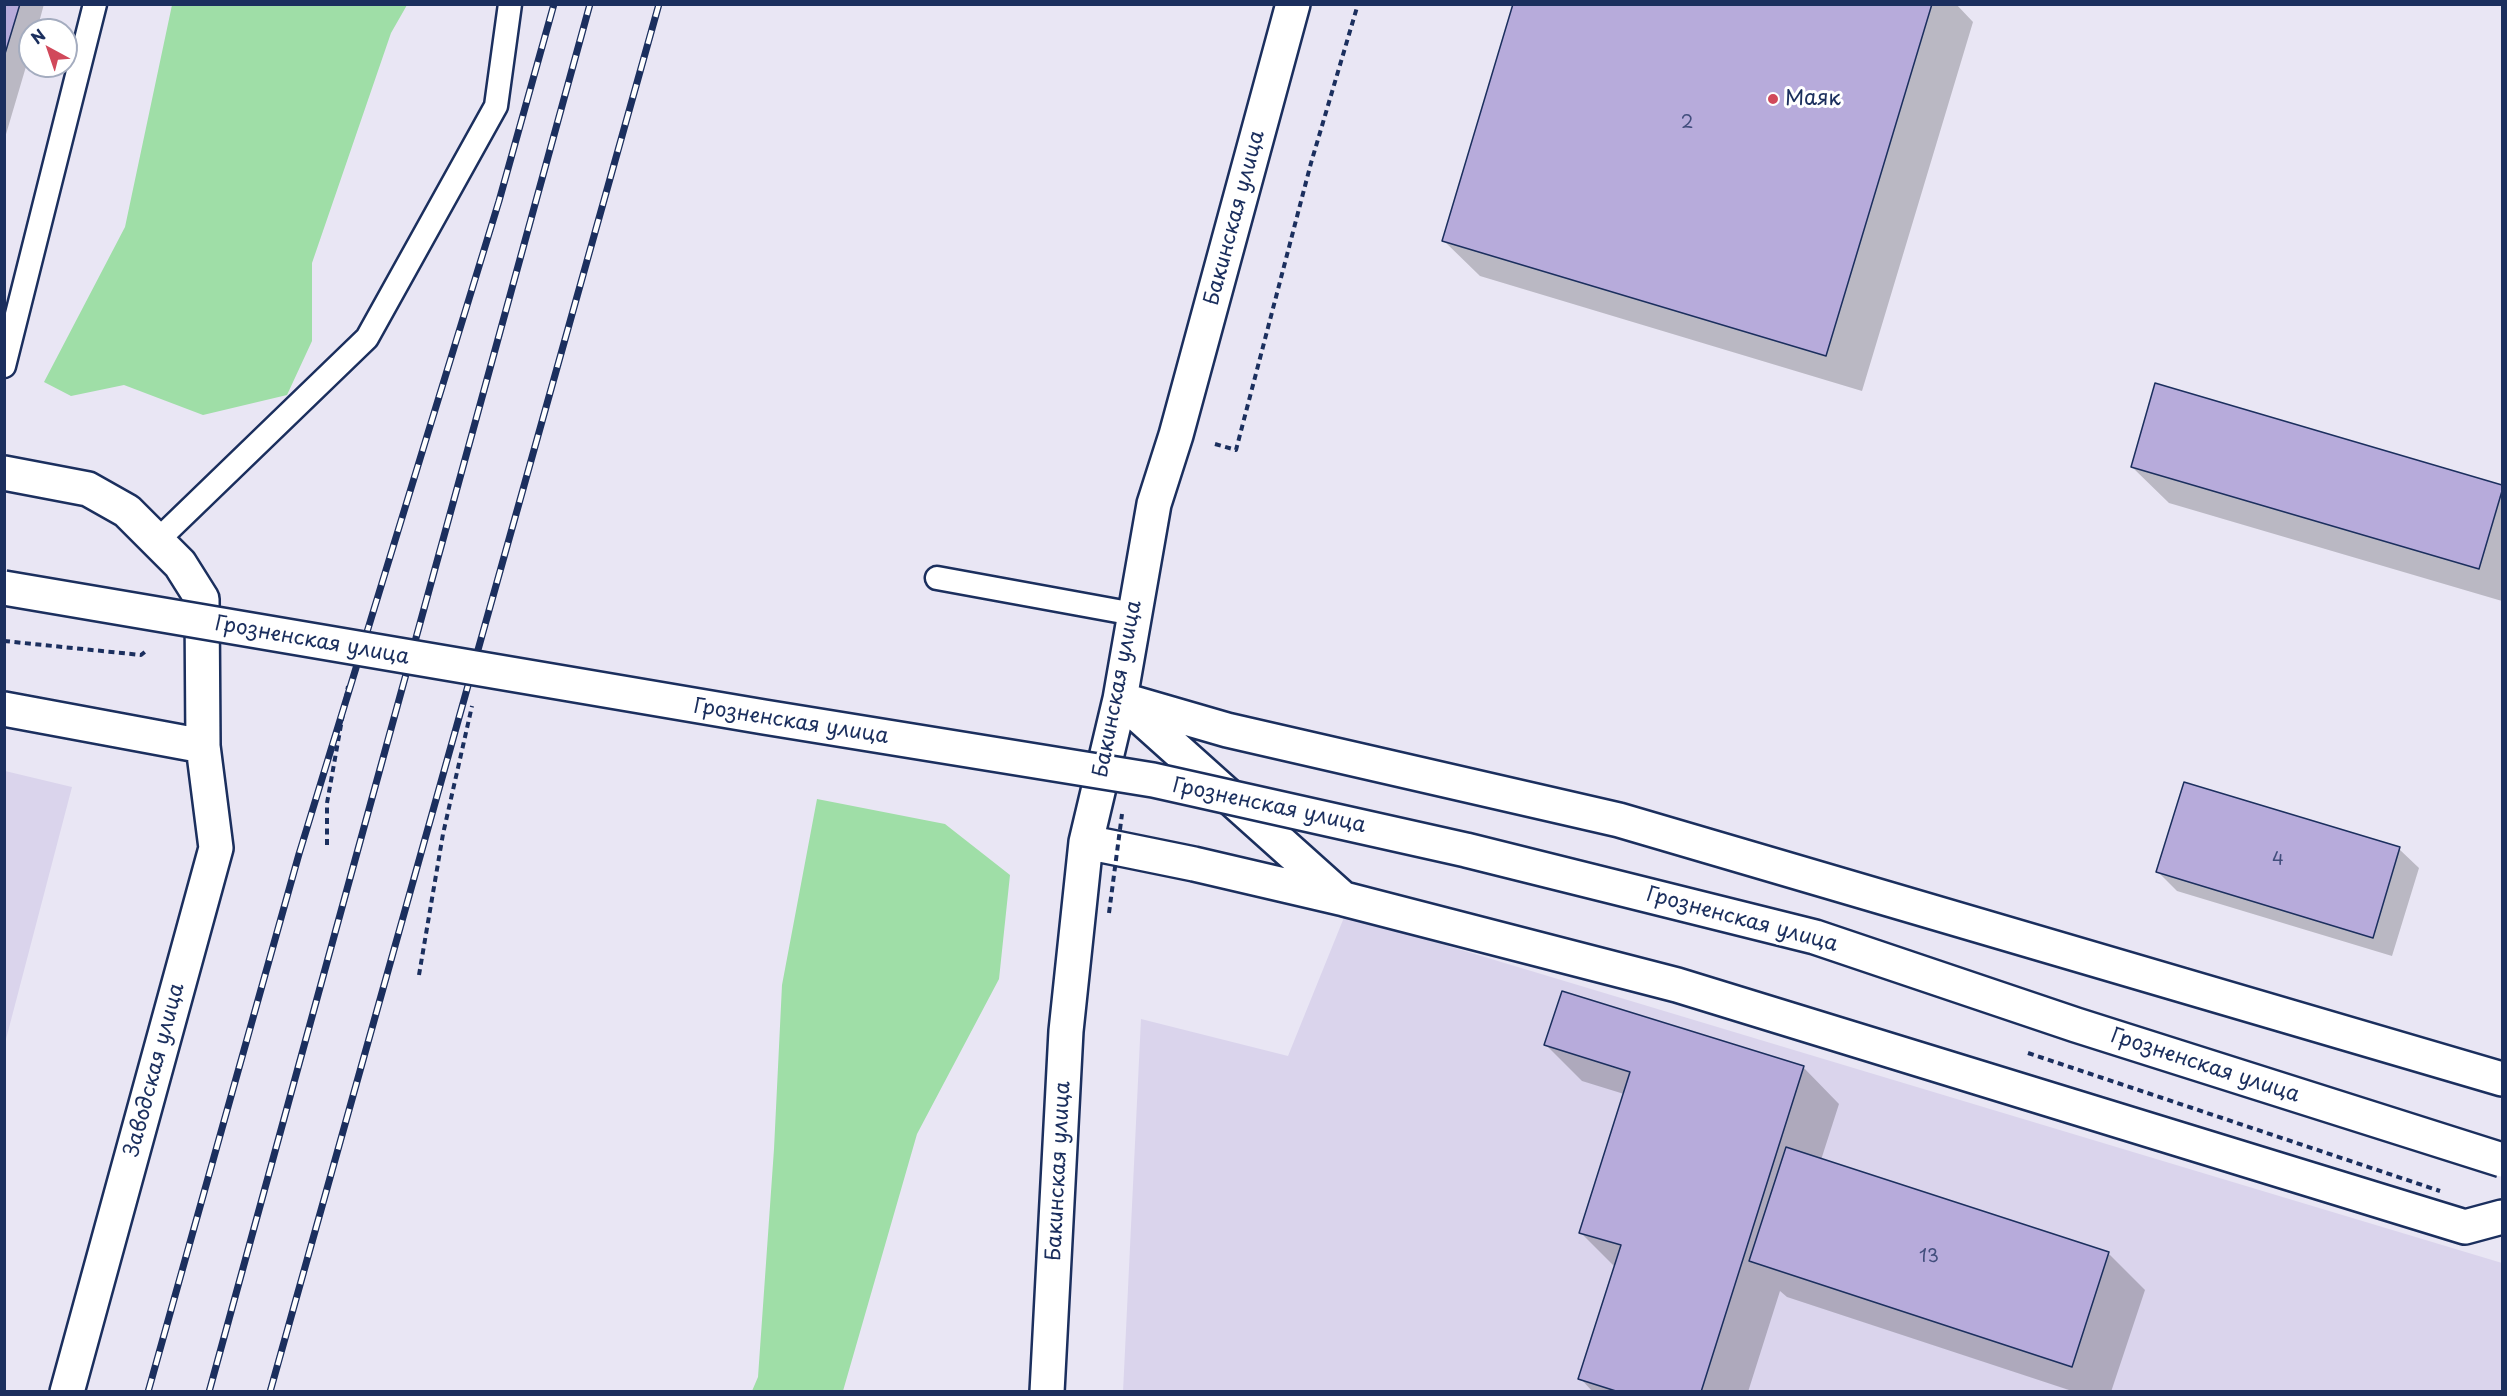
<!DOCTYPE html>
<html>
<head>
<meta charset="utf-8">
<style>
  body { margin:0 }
  #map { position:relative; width:2507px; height:1396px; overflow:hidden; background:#e9e6f4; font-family:"Playpen Sans",sans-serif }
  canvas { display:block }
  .frame { position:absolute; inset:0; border:6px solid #1b2f5e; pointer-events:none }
  .north { position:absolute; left:18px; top:18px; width:60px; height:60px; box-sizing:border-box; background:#fff; border:2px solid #a4acbf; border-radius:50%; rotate:320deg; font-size:16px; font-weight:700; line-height:24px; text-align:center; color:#1b2f5e }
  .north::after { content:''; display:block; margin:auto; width:21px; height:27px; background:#d1495b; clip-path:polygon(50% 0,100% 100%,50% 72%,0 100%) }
</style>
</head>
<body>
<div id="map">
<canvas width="2507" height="1396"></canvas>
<div class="frame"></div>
<div class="north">N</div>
</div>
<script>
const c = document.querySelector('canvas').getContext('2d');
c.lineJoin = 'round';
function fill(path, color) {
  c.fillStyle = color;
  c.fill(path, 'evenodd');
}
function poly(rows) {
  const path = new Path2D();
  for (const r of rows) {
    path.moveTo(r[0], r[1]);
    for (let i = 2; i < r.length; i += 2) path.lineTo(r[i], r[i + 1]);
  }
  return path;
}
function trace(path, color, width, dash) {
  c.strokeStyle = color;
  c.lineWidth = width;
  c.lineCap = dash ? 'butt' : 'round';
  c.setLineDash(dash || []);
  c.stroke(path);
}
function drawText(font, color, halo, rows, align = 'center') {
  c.font = font + ' "Playpen Sans",sans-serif';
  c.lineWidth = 6;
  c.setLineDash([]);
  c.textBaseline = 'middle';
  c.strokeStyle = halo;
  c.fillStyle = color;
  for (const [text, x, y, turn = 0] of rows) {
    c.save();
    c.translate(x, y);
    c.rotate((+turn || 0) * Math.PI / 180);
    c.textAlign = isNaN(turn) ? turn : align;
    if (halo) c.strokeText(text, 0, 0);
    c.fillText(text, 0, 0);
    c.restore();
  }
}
fill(poly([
  [5,771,72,787,5,1043,4,771],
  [1345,915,2502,1263,2502,1391,1123,1392,1141,1019,1288,1056]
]), '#dad4ec');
fill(poly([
  [172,5,407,5,391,33,312,263,312,341,287,395,203,415,124,385,71,396,44,382,125,227],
  [817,799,945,824,1010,875,999,979,917,1134,843,1391,752,1391,758,1377,774,1149,782,985]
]), '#9fdea7');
fill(poly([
  [4,4,44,4,37,30,30,30,30,53,4,141],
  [1514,4,1956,4,1973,22,1862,391,1480,276,1443,240],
  [2156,385,2502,486,2502,601,2169,503,2132,467],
  [2399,849,2419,868,2392,956,2177,891,2158,872],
  [1546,1045,1803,1067,1839,1104,1821,1160,2109,1254,2145,1290,2111,1392,2075,1392,1787,1297,1780,1291,1748,1392,1593,1392,1580,1378,1615,1267,1580,1232,1624,1094,1582,1081]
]), '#0003');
const building = poly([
  [4,4,20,4,4,57,4,4],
  [1513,4,1932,4,1826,356,1442,241,1513,4],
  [2155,383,2502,485,2502,491,2479,569,2131,467,2155,383],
  [2184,782,2400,847,2373,938,2156,872,2184,782],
  [1562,991,1804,1066,1701,1392,1619,1392,1578,1379,1621,1245,1579,1233,1630,1072,1544,1045,1562,991],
  [1786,1147,2109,1252,2072,1367,1749,1261,1786,1147]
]);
fill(building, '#b7abdb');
trace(building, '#1b2f5e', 1.5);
const lane = poly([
  [4,366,95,4],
  [158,540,367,338,496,106,510,4],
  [937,578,1134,614]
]);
const secondary = poly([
  [4,473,88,489,127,511,180,564,202,599,203,746,216,848,67,1392],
  [1120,699,1227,730,1619,820,2502,1079],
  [1126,704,1340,896],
  [4,709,203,746],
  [1086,842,1194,864,1344,899,1677,985,2465,1227,2502,1217],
  [1047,1392,1066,1031,1086,842,1120,699,1154,504,1176,435,1293,4]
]);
trace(lane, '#1b2f5e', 27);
trace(secondary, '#1b2f5e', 38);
trace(poly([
  [1215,444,1236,450,1311,163,1358,4],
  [4,641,141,655,146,651],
  [327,845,327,803,348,686],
  [419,975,443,834,472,706]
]), '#1b2f5e', 4, [6, 4.5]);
trace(lane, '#fff', 22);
trace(secondary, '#fff', 33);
const rail = poly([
  [148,1392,299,854,499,201,554,4],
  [209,1392,590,4],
  [270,1392,659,4]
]);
trace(rail, '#1b2f5e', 7);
trace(rail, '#fff', 4.5, [14]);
const secondaryBridge = poly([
  [4,588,764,717,1153,780,1466,850,1815,937,2076,1025,2502,1160]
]);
trace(secondaryBridge, '#1b2f5e', 38, []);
trace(poly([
  [1109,913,1122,814],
  [2028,1053,2440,1191]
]), '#1b2f5e', 4, [6, 4.5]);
trace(secondaryBridge, '#fff', 33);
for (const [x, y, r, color] of [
  [1773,99,6,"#d1495b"]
]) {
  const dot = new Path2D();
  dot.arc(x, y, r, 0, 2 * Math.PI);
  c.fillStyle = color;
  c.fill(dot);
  trace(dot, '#fff', 2);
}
drawText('18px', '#424e7d', null, [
  ["2",1687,123],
  ["4",2278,860],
  ["13",1929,1257]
]);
drawText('21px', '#1b2f5e', '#fff', [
  ["Маяк",1785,99]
], 'left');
drawText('21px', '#1b2f5e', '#fff', [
  ["Бакинская улица",1235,218,-75],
  ["Грозненская улица",312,641,10],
  ["Бакинская улица",1118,689,-79],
  ["Грозненская улица",791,722,9],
  ["Грозненская улица",1269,806,12],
  ["Грозненская улица",1742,920,15],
  ["Грозненская улица",2205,1066,18],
  ["Заводская улица",155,1070,-75],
  ["Бакинская улица",1059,1171,-87]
]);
</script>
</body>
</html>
